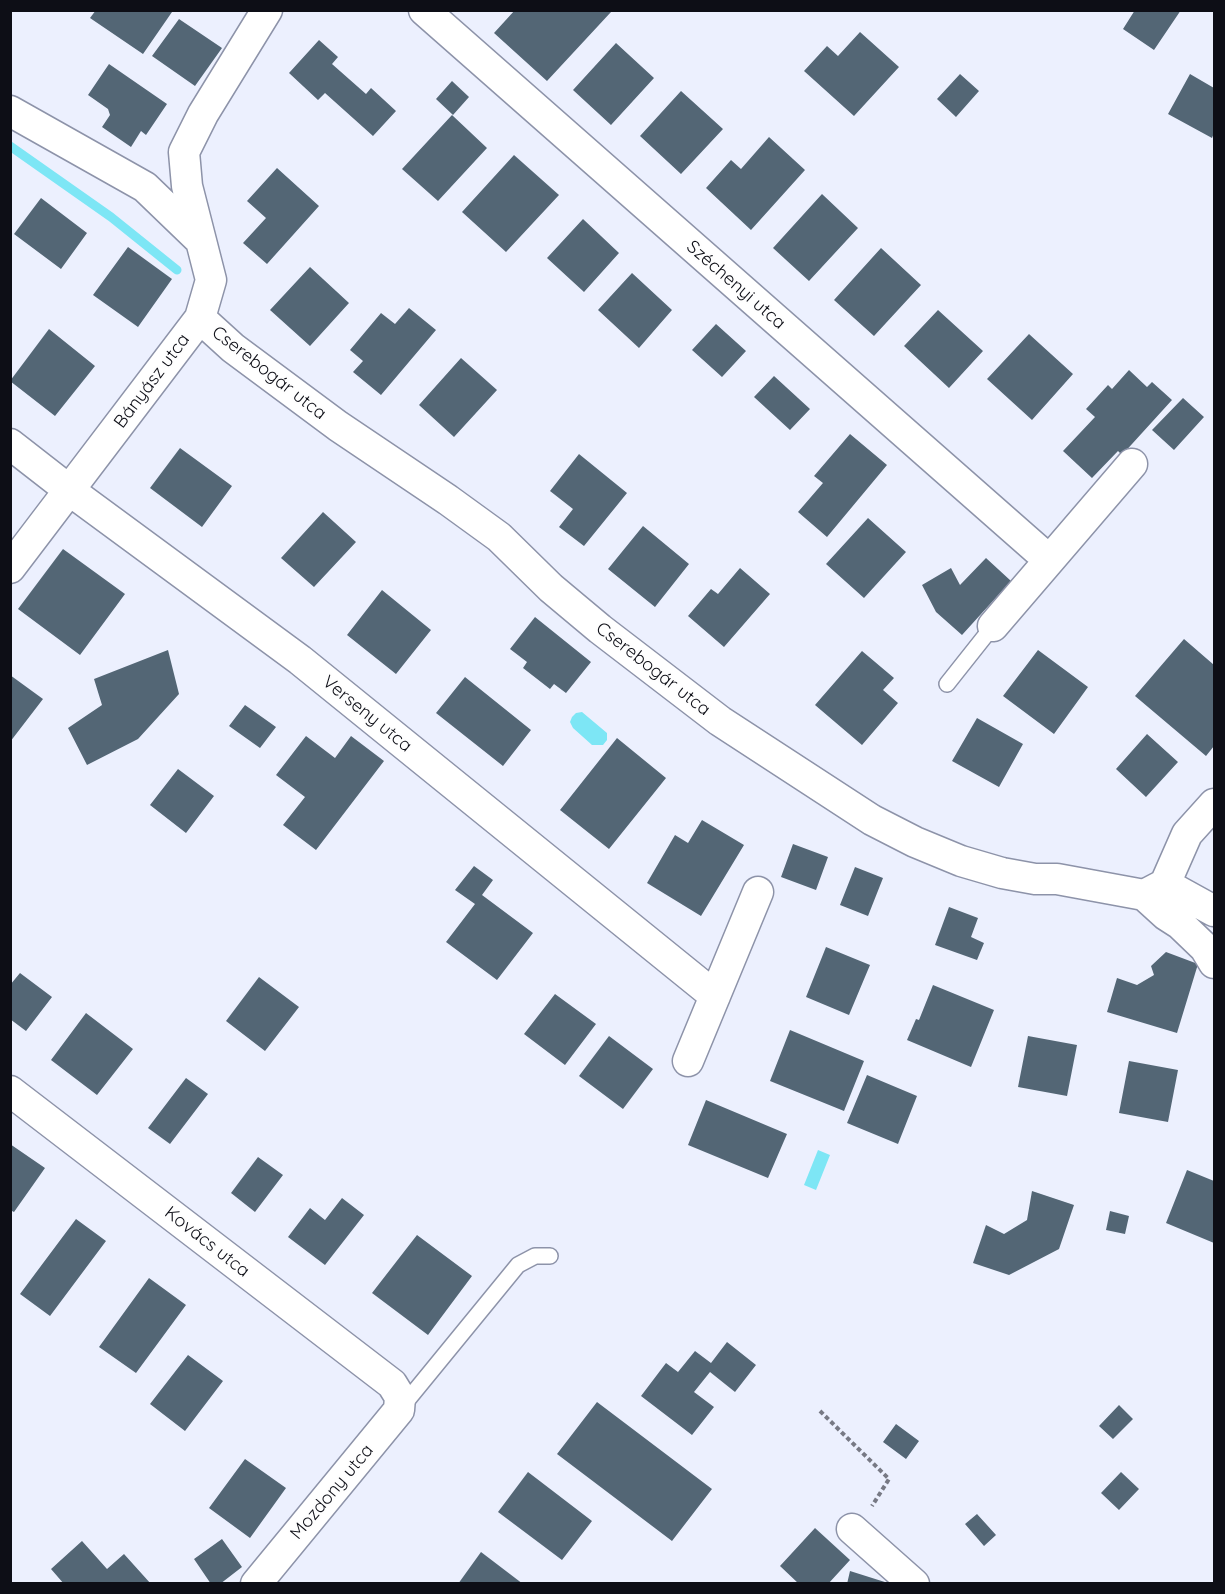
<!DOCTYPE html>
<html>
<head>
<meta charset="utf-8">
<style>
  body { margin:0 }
  #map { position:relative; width:1225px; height:1594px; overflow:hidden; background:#ecf0fe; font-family:Quicksand,sans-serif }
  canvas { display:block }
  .frame { position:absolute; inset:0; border:12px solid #0d0e16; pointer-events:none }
</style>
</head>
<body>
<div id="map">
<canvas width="1225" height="1594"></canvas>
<div class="frame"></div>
</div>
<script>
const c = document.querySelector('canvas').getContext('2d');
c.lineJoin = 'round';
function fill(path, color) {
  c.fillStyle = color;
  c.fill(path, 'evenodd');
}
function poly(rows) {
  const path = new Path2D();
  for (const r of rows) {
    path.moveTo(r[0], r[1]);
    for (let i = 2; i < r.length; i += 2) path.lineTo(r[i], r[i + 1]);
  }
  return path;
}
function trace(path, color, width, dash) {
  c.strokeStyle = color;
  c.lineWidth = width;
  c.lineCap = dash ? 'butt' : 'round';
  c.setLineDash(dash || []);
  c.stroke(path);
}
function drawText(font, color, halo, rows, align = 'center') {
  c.font = font + ' Quicksand,sans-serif';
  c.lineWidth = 4.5;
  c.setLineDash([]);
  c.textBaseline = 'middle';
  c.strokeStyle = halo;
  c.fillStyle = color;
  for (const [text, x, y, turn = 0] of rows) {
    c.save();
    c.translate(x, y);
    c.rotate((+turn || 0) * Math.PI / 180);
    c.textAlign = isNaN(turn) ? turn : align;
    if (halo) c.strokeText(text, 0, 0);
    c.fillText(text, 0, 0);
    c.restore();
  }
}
fill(poly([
  [582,712,607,733,607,740,603,745,592,745,573,728,570,722,572,717,576,713],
  [818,1150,830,1155,816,1190,804,1185]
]), '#7de6f5');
trace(poly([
  [10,146,111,217,177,270]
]), '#7de6f5', 9);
fill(poly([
  [96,10,170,10,172,12,143,54,90,18],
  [515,10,609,10,611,12,547,81,494,33],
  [1135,10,1181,10,1154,50,1123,29],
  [179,19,222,48,195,86,152,56],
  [860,32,899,67,854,116,804,71,827,46,838,56],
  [319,40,338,57,332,64,366,94,371,88,396,111,373,136,325,93,318,100,289,73],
  [616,43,654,78,611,125,573,90],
  [109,64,167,104,146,135,141,131,131,147,102,127,110,115,108,109,88,95],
  [960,74,979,91,956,117,937,99],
  [1190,74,1214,88,1214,133,1212,138,1168,114],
  [452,81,469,97,453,115,436,99],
  [681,91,723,129,681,174,640,136],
  [452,115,487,148,438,201,402,169],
  [769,137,805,170,751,230,706,188,731,160,741,169],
  [514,155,559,195,506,252,462,212],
  [277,168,319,206,267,264,243,243,266,218,247,201],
  [822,194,858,228,809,281,773,248],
  [41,198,87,233,61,269,14,234],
  [583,219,619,253,584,292,547,258],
  [128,247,172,279,138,327,93,295],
  [881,248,921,285,874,336,834,300],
  [310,267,349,303,310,346,270,310],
  [632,273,672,310,639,348,598,310],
  [409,308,436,330,381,395,353,372,363,361,350,350,381,313,395,324],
  [938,310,983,351,949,388,904,346],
  [716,324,746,351,722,377,692,350],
  [49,329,95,366,55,416,10,381],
  [1029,334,1073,374,1032,420,987,379],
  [461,358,497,390,454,437,419,405],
  [1129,370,1147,387,1152,382,1172,400,1122,455,1118,451,1092,478,1063,451,1095,417,1086,409,1108,385,1112,389],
  [774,376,810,409,790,430,754,397],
  [1183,398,1204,417,1174,450,1152,430],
  [850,434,887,465,827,537,798,512,823,483,814,476],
  [180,448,232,486,202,527,150,488],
  [579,454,627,493,584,546,559,527,573,509,550,491],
  [323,512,356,542,314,587,281,558],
  [868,518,906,552,864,598,826,564],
  [643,526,689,564,655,607,608,569],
  [63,549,125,594,80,655,18,609],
  [986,558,1011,581,962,635,936,612,922,585,951,568,960,585],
  [740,568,770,594,724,647,688,616,711,589,718,594],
  [382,590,431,630,396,674,347,635],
  [535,617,591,662,566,693,554,684,550,689,523,668,527,662,510,649],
  [1184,639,1214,665,1214,746,1206,756,1135,696],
  [168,650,179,694,138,739,87,765,68,728,102,705,94,679],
  [1038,650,1088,687,1054,734,1003,696],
  [862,651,894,678,883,690,898,703,862,745,815,705],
  [10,675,43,699,10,742],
  [465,677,531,730,503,766,436,713],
  [245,705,276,727,260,748,229,726],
  [977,718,1023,744,999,787,952,761],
  [1147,734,1178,762,1146,797,1116,769],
  [306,736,335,758,351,736,384,761,316,850,283,825,305,797,276,775],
  [617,738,666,778,609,849,560,810],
  [178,769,214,796,186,833,150,805],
  [702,820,744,845,701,916,647,883,675,835,688,843],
  [793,844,828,857,816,890,781,877],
  [474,866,493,880,482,895,533,933,497,980,446,942,475,904,455,890],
  [855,867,883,878,868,916,840,905],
  [949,907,978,918,971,937,984,943,977,960,935,945],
  [826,947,870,965,849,1015,806,997],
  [1166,952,1198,964,1177,1033,1107,1012,1117,978,1137,985,1154,975,1151,966],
  [20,973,52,997,26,1031,10,1019,10,985],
  [259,977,299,1007,265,1051,226,1021],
  [933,985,994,1010,971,1067,907,1040,916,1019,919,1020],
  [555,994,596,1024,565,1065,524,1034],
  [86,1013,133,1049,97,1095,51,1060],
  [790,1030,864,1061,844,1111,770,1081],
  [609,1036,653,1069,623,1109,579,1076],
  [1028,1036,1077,1045,1067,1096,1018,1087],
  [1129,1061,1178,1070,1168,1122,1119,1113],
  [867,1075,917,1096,898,1144,847,1123],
  [186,1078,208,1094,170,1144,148,1128],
  [706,1100,787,1134,768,1178,688,1145],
  [10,1144,45,1168,14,1212,10,1210],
  [258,1157,283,1175,255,1212,231,1193],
  [1187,1170,1214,1181,1214,1243,1166,1223],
  [1032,1191,1074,1205,1059,1249,1009,1275,973,1263,986,1225,1004,1234,1027,1220],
  [342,1198,364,1215,325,1265,288,1237,310,1208,325,1220],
  [1110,1211,1129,1216,1125,1234,1106,1230],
  [76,1219,106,1241,50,1316,20,1294],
  [417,1235,472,1276,428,1335,372,1293],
  [149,1278,186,1305,136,1373,99,1347],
  [727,1342,756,1365,735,1392,710,1372,694,1392,714,1407,692,1435,641,1396,666,1363,678,1372,695,1351,711,1363],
  [188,1355,223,1381,185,1431,150,1404],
  [597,1402,712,1489,672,1541,557,1454],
  [1119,1405,1133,1419,1113,1439,1099,1426],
  [896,1424,919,1441,906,1459,883,1442],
  [245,1459,286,1488,250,1538,209,1508],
  [528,1472,592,1521,562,1560,498,1512],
  [1121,1472,1139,1489,1119,1510,1101,1493],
  [977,1514,996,1535,984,1546,965,1524],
  [815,1528,850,1560,828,1584,799,1584,780,1566],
  [222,1539,242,1567,220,1584,211,1584,194,1559],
  [82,1541,107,1569,124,1554,151,1584,64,1584,51,1569],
  [481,1552,523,1584,458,1584],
  [850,1571,888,1583,888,1584,847,1584]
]), '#536675');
const service = poly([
  [947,684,993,626],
  [401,1408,518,1265,535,1256,550,1256]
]);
const minor = poly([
  [424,10,1049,560],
  [10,111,145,187,200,240],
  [200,318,233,348,338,426,448,500,499,537,551,588,600,629,720,721,872,820,915,842,961,861,1002,873,1035,879,1057,879,1144,895,1165,884,1187,834,1214,804],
  [10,444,69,490,300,660,715,996],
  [10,568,200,318,211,280,187,186,184,152,203,114,267,10],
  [993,626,1132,464],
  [1165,884,1214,911],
  [1144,895,1166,915,1180,924,1205,948,1214,963],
  [688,1061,758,892],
  [10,1091,392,1384,400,1397,399,1410,256,1584],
  [852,1529,914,1584]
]);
trace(service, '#8d93a9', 18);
trace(minor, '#8d93a9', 33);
trace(poly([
  [820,1411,889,1479,872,1506]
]), '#777984', 4, [4.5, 3]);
trace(service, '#fff', 15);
trace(minor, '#fff', 30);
drawText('18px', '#0d0e16', '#fefefe', [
  ["Széchenyi utca",736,285,41],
  ["Cserebogár utca",269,373,38],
  ["Bányász utca",152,381,-53],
  ["Cserebogár utca",653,669,38],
  ["Verseny utca",367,714,39],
  ["Kovács utca",207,1242,38],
  ["Mozdony utca",332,1492,-50]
]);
</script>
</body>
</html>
